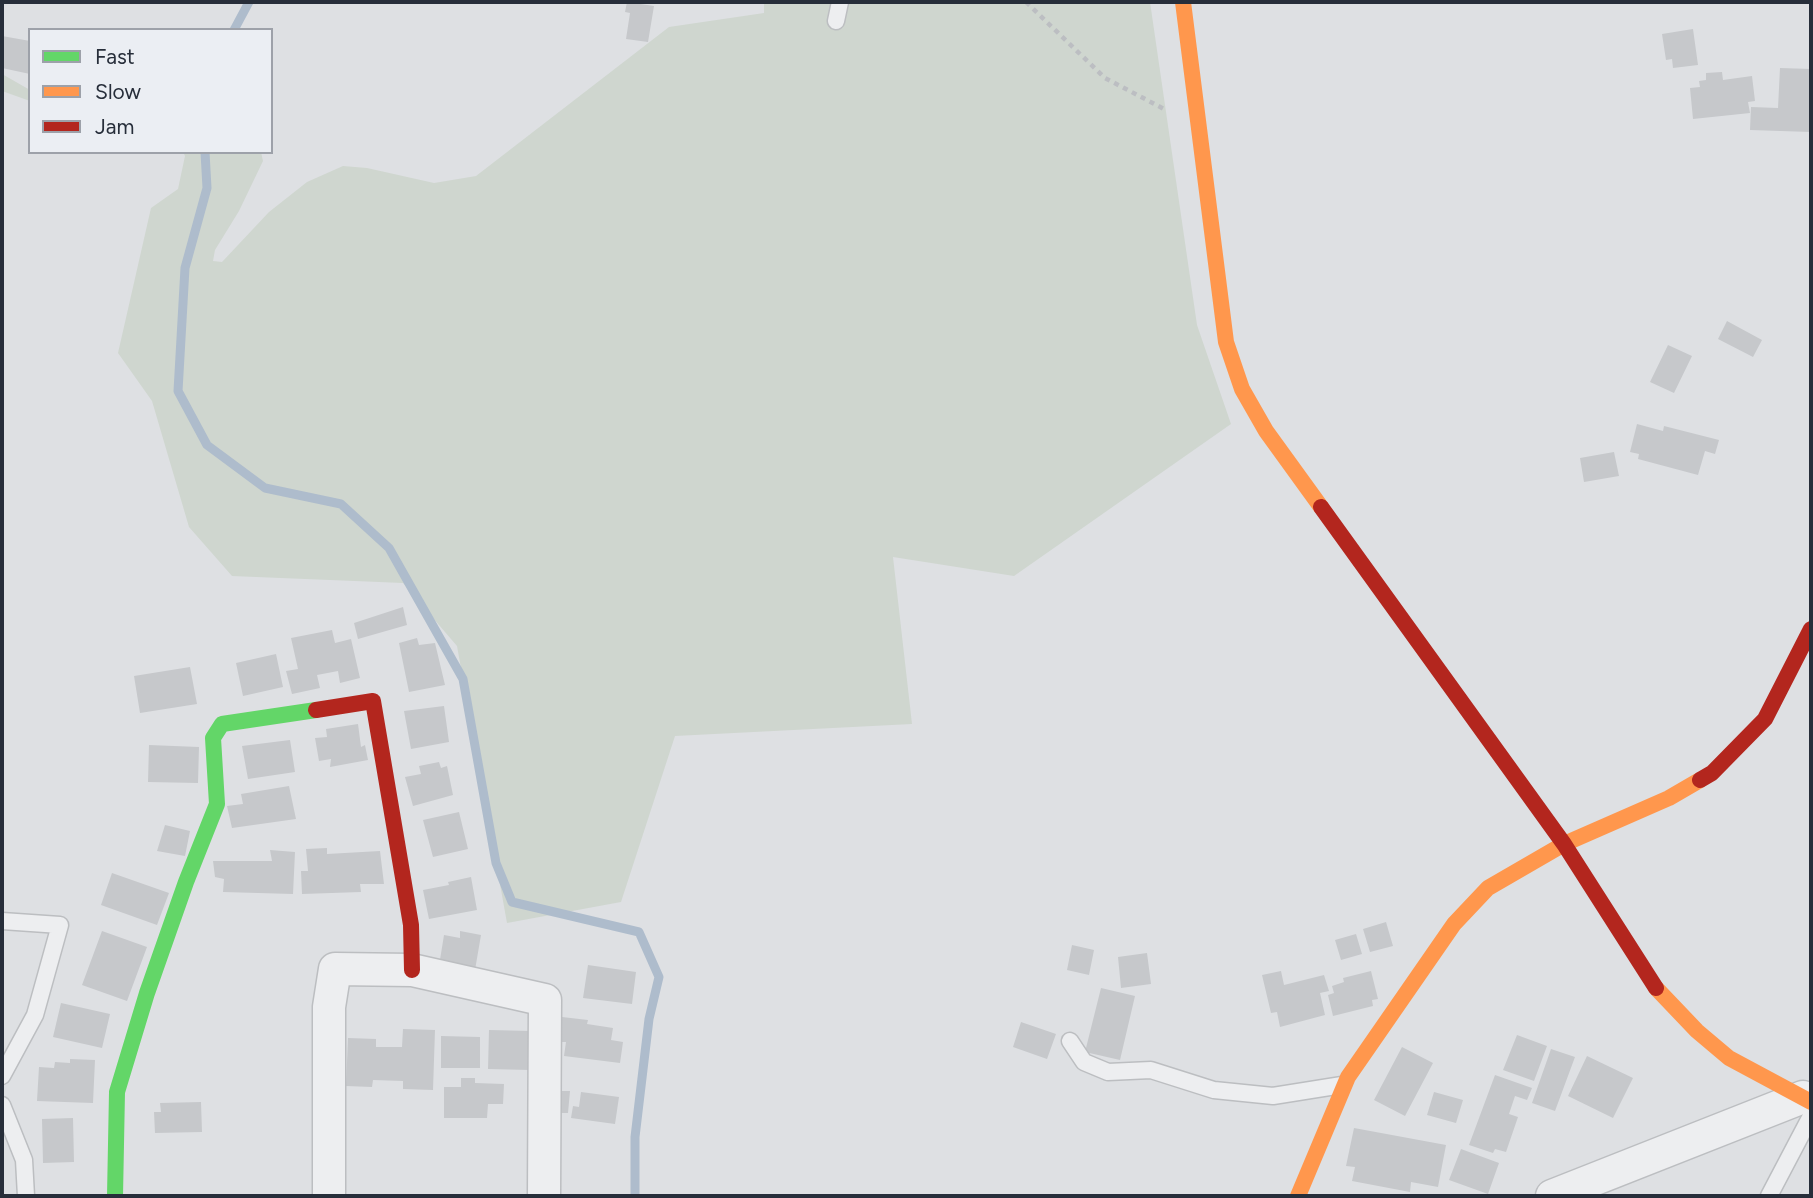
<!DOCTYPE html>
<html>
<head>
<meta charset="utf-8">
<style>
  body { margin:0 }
  #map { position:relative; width:1813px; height:1198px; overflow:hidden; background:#dee0e3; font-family:Figtree,sans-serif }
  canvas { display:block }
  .frame { position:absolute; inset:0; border:4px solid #272e3a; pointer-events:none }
  .legend { position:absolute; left:28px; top:28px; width:245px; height:126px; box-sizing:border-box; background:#ebeef3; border:2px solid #9da1a9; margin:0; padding:9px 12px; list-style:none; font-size:21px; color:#272e3a }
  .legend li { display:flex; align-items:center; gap:14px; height:35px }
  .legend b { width:35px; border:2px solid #9da1a9 }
</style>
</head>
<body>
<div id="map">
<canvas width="1813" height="1198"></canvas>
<div class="frame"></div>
<ul class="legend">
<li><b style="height:9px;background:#63d668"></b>Fast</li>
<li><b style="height:9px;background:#ff974d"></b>Slow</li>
<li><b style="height:9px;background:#b3261e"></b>Jam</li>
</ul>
</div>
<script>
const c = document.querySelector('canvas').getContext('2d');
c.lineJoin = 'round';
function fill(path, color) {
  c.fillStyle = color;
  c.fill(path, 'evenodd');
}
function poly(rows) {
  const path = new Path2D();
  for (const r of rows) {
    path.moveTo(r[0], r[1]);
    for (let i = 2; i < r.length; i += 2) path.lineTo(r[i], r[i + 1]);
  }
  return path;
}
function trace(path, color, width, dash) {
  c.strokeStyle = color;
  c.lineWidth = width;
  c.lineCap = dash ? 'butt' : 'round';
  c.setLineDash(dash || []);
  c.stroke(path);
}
fill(poly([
  [764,2,1150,2,1197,325,1231,424,1014,576,893,557,912,724,675,736,621,902,507,923,457,646,403,583,232,576,189,527,152,401,118,353,151,208,178,189,185,156,183,152,261,152,263,161,239,211,215,250,213,261,222,262,269,212,307,182,343,166,367,168,434,183,476,176,669,27,764,13],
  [2,74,30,90,30,101,2,91]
]), '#cfd6cf');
trace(poly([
  [234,30,249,2],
  [205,152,207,188,185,268,178,391,207,445,265,488,341,504,389,548,463,679,496,863,512,902,639,932,659,977,649,1019,635,1137,635,1196]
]), '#aebccc', 9);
fill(poly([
  [627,2,654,6,648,42,626,39,630,13,625,12],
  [1693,29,1698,65,1673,68,1672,59,1666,60,1662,34],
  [2,36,30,41,30,74,2,68],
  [1780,68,1811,69,1811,132,1750,130,1751,107,1778,108],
  [1722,72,1723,80,1752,76,1755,101,1748,102,1750,113,1693,119,1690,88,1700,87,1699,81,1706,80,1706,73],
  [1727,321,1762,340,1753,357,1718,339],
  [1668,345,1692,356,1674,393,1650,382],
  [1637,424,1663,431,1664,426,1719,440,1715,454,1705,451,1698,475,1638,459,1639,454,1630,452],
  [1614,452,1619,476,1584,482,1580,458],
  [403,607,407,625,358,639,354,623],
  [332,630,335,643,351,639,360,678,340,683,338,671,317,675,320,688,292,694,286,671,298,669,291,638],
  [417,638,419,645,435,643,445,685,409,692,399,643],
  [276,654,283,687,243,696,236,663],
  [190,667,197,704,140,713,134,676],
  [444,706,449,742,411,749,404,711],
  [358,724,361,747,365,745,368,760,330,767,331,759,319,761,315,738,327,737,326,729],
  [290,740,295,772,248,779,242,746],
  [149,745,199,747,198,783,148,782],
  [439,762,441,768,447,766,453,795,413,806,405,777,421,774,419,766],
  [289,786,296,819,232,828,227,806,243,804,241,794],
  [459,812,468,849,433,857,423,820],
  [165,825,190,831,185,856,157,851],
  [327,848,327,854,380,851,384,884,360,884,361,892,302,894,301,871,308,871,306,849],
  [270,850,295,852,293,894,223,892,224,879,215,877,213,861,272,861],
  [112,873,169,893,157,925,101,905],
  [471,877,477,910,429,919,423,890,449,885,448,882],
  [1386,922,1393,946,1370,952,1363,929],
  [102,931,147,947,127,1001,82,985],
  [460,931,481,935,475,970,439,966,444,935,460,938],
  [1356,934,1362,954,1341,960,1335,940],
  [1072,945,1094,950,1089,975,1067,970],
  [1147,953,1151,984,1121,988,1118,957],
  [588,965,636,972,632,1004,583,998],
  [1281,971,1284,985,1324,975,1329,991,1320,993,1325,1015,1280,1027,1277,1012,1271,1013,1262,975],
  [1371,971,1378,999,1372,1000,1373,1006,1333,1016,1328,995,1334,993,1332,986,1344,982,1343,978],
  [1101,988,1135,996,1120,1060,1085,1052],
  [61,1003,110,1014,102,1048,53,1037],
  [562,1017,588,1020,587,1024,613,1028,611,1040,623,1042,620,1063,564,1056,566,1042,559,1042],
  [1021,1022,1056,1034,1047,1059,1013,1047],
  [403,1029,435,1030,433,1090,403,1089,403,1081,373,1080,372,1087,346,1086,348,1038,376,1039,376,1047,402,1047],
  [489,1030,531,1031,530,1070,488,1069],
  [1517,1035,1547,1046,1534,1081,1503,1070],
  [441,1036,480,1037,480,1068,441,1068],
  [1402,1047,1433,1063,1405,1116,1374,1100],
  [1551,1049,1575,1057,1555,1111,1532,1103],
  [1587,1056,1633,1078,1613,1118,1568,1096],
  [70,1059,95,1060,93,1103,37,1101,39,1067,54,1068,55,1062,70,1063],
  [1495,1075,1532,1088,1527,1100,1515,1096,1509,1114,1518,1117,1506,1152,1495,1149,1493,1153,1469,1145],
  [461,1078,475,1078,475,1083,504,1084,503,1104,488,1104,487,1118,444,1118,444,1087,461,1087],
  [557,1091,570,1091,568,1113,556,1113],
  [581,1092,619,1097,615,1124,571,1118,573,1106,579,1107],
  [1434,1092,1463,1100,1456,1123,1427,1115],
  [201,1102,202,1132,155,1133,154,1112,161,1112,160,1103],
  [73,1118,74,1162,43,1163,42,1119],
  [1354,1128,1446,1145,1438,1187,1411,1182,1410,1192,1352,1181,1355,1167,1346,1166],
  [1461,1149,1499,1163,1488,1194,1449,1180]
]), '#c6c8cb');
const lane = poly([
  [836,21,840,2],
  [2,921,60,925,35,1015,2,1076],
  [1070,1041,1084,1062,1108,1072,1151,1070,1214,1090,1273,1096,1342,1085],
  [2,1105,24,1160,26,1196],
  [1769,1196,1811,1116]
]);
const street = poly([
  [329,1196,329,1007,335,969,412,970,545,1000,544,1196],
  [1552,1196,1803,1097]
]);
trace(lane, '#bcbec1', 19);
trace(street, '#bcbec1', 35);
trace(poly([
  [1026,2,1105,78,1164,109]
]), '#bcbec2', 4.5, [5, 5]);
trace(lane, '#edeef0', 16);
trace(street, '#edeef0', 32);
trace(poly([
  [115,1196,117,1092,147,993,186,882,217,804,213,738,222,724,316,710]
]), '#63d668', 16);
trace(poly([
  [1183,2,1226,342,1242,389,1266,431,1321,507],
  [1656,988,1697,1031,1729,1058,1811,1102],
  [1298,1196,1348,1077,1454,924,1488,888,1564,844,1669,798,1700,780]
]), '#ff974d', 16);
trace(poly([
  [1321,507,1564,844,1656,988],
  [316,710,373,701,411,925,412,970],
  [1700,780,1712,773,1765,719,1811,629]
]), '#b3261e', 16);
</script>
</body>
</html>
